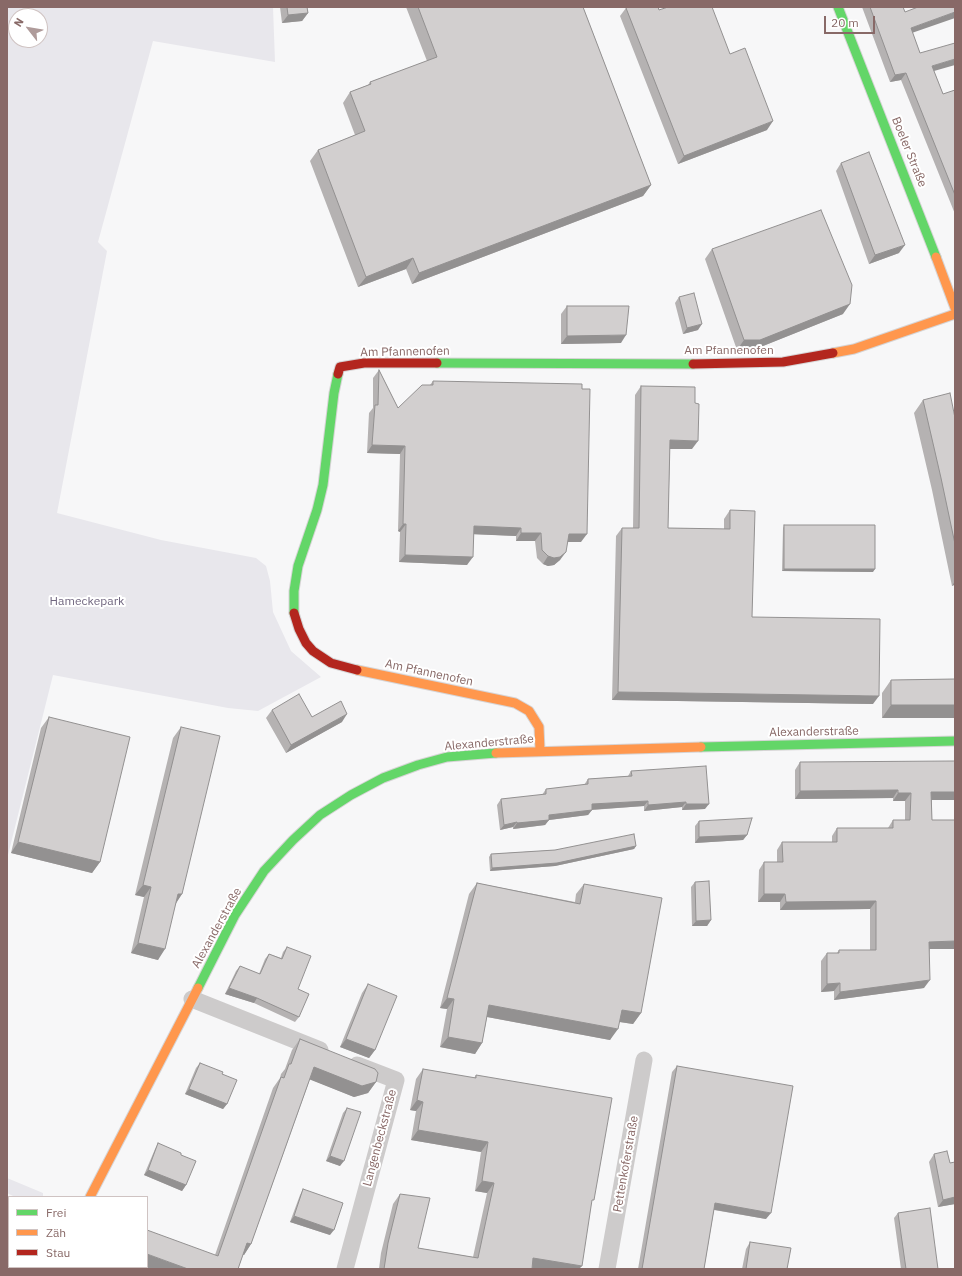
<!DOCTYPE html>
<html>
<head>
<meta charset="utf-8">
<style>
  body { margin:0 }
  #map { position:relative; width:962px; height:1276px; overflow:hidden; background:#f7f7f8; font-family:"IBM Plex Sans",sans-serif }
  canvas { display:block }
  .frame { position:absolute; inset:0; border:8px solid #886967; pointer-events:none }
  .legend { position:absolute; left:8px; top:1196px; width:140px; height:72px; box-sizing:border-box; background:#fff; border:1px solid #cfc3c2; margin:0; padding:5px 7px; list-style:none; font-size:12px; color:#886967 }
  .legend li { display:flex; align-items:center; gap:8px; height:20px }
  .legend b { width:20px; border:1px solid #cfc3c2 }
  .north { position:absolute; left:8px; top:8px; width:40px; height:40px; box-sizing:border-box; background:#fff; border:1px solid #cfc3c2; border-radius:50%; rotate:301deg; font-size:11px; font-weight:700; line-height:16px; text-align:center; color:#886967 }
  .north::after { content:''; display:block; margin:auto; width:14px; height:18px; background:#af9b9a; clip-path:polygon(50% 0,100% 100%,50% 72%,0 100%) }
  .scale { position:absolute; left:824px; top:16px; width:51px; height:18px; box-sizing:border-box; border:2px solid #886967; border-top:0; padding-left:5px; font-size:12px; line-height:14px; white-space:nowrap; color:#886967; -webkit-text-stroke:3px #fff; paint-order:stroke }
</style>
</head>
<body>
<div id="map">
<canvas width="962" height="1276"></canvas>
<div class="frame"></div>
<ul class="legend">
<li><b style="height:5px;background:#63d668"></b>Frei</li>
<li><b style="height:5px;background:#ff974d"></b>Zäh</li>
<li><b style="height:5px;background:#b3261e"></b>Stau</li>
</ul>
<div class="north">N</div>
<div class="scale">20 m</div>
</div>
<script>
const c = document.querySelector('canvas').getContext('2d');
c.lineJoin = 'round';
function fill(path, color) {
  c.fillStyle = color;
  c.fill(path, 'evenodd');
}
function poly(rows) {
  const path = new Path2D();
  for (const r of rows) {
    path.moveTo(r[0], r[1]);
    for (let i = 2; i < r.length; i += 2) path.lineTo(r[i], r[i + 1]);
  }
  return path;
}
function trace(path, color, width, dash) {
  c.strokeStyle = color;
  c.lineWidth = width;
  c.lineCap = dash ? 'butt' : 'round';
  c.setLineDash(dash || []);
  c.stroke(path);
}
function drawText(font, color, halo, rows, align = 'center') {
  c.font = font + ' "IBM Plex Sans",sans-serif';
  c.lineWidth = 4;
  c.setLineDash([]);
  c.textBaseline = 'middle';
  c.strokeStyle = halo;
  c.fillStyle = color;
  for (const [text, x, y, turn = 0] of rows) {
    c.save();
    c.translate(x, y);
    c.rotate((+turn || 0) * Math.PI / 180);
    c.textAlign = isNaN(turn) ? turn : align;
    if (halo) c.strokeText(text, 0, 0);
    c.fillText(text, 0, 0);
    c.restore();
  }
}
fill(poly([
  [7,7,273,7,275,62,153,41,98,242,107,251,57,513,161,540,256,558,266,566,270,581,273,612,291,651,321,677,258,711,228,708,53,675,7,859],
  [16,16,40,16,40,40,16,40],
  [7,1178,43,1193,43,1197,15,1197,7,1193]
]), '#e8e7ec');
const fast = poly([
  [838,7,936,257],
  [437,363,693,364],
  [294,613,294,591,298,566,317,510,323,485,334,393,338,374],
  [701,747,955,741],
  [198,988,235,915,264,871,293,840,320,815,351,795,383,778,418,765,447,757,496,753],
  [53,1269,54,1267]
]);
const slow = poly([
  [936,257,955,308],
  [833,353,854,349,955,314],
  [357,670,515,703,529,711,539,727,540,750],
  [496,753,701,747],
  [90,1197,198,988]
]);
const jam = poly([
  [693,364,783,362,833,353],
  [338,374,340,367,364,363,437,363],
  [294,613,299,629,306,643,313,651,331,663,357,670]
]);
trace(fast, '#d6d4d5', 11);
trace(slow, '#d6d4d5', 11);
trace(jam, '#d6d4d5', 11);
trace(poly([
  [192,999,320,1050],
  [90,1267,95,1269],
  [345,1269,396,1080,357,1065],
  [607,1269,644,1060]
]), '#cdcbcb', 17);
trace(fast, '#63d668', 9);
trace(slow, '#ff974d', 9);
trace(jam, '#b3261e', 9);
fill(poly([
  [280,7,307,7,308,13,302,21,282,23],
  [406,7,583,7,651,185,643,196,412,284,406,269,358,287,310,161,318,150,355,135,343,103,350,92,368,85,370,82,427,61],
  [862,7,903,7,920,53,934,71,943,94,955,90,955,214,901,80,890,82],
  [626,8,659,10,730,54,767,130,678,164,620,16],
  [841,163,899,253,869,264,836,171],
  [712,249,843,314,753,350,737,350,705,259],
  [679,297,698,330,683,334,675,303],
  [567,306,621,343,561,344,561,314],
  [379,370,398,408,430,385,433,381,581,542,567,542,560,560,554,565,548,566,543,564,537,558,535,541,516,541,516,536,474,534,467,565,399,562,400,532,398,531,400,454,367,453,369,413,373,408,373,378],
  [641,386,692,449,670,449,668,528,724,529,724,519,730,510,752,617,873,704,612,700,616,536,622,528,633,528,635,395],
  [923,400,955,418,955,591,954,585,952,586,932,490,914,413],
  [784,525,873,572,782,571,783,528],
  [955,679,882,718,882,693,891,680],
  [272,710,312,717,342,722,286,753,266,718],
  [49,717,100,862,92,873,11,853,41,728],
  [181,727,182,894,176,902,158,960,131,953,144,897,135,895,173,738],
  [800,762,955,800,932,800,932,820,955,820,955,964,954,964,954,949,930,949,924,988,834,1000,834,991,821,992,821,961,827,953,837,953,839,950,870,950,870,909,780,910,780,902,758,902,759,870,764,862,777,862,777,850,782,842,832,842,832,836,837,828,888,828,893,820,905,820,905,801,893,801,893,798,795,799,795,770],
  [631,771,705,809,682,810,682,807,644,811,644,806,592,810,588,815,549,820,545,825,513,829,513,827,500,830,497,805,501,799,542,795,546,789,584,785,588,779,628,776],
  [699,821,747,835,743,840,695,843,695,826],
  [636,846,634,849,555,866,490,871,489,857,491,854,555,850],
  [695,882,711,920,707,926,692,926,691,887],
  [477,883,575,902,576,894,584,884,641,1013,633,1024,619,1022,610,1040,487,1017,482,1043,475,1054,440,1047,447,1009,440,1008,469,894],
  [287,947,298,989,299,1017,295,1022,254,1003,225,994,236,971,240,966,259,974,265,959,269,954,281,958,283,952],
  [368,984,375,1050,369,1058,340,1047,362,993],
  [300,1039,376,1082,368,1093,354,1097,310,1079,251,1244,244,1255,243,1255,238,1269,151,1269,146,1267,215,1255,273,1088,280,1078,281,1074,285,1069,292,1050],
  [200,1063,222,1074,227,1104,223,1109,185,1094,196,1068],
  [677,1066,766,1219,714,1210,704,1269,638,1269,672,1072],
  [423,1069,474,1078,476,1075,591,1204,579,1269,379,1269,381,1253,393,1204,400,1194,418,1248,473,1257,487,1193,475,1191,481,1152,411,1140,416,1111,410,1110,416,1079],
  [347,1108,340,1166,326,1161,343,1113],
  [158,1143,181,1155,186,1185,182,1191,144,1175,155,1149],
  [934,1154,950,1163,955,1204,938,1207,929,1162],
  [303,1189,330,1235,290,1222,300,1195],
  [898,1213,938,1269,901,1269,894,1218],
  [750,1242,787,1269,742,1269,746,1249]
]), '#b5b2b2');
fill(poly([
  [955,12,955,18,906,35,911,28],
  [308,13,302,21,282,23,288,15],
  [955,59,955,65,927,73,932,66],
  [906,73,901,80,890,82,895,75],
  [773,121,767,130,678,164,684,156],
  [651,185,643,196,412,284,419,273],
  [905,245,899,253,869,264,875,255],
  [413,258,406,269,358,287,366,277],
  [850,304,843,314,753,350,737,350,744,340],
  [702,324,698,330,683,334,687,328],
  [626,335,621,343,561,344,567,336],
  [670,440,698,441,692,449,664,449],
  [372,445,405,446,400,454,367,453],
  [403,524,406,524,400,532,398,531],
  [474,526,521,528,516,536,468,534],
  [521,533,541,533,535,541,516,541],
  [569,534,587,534,581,542,563,542],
  [566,552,560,560,554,565,548,566,543,564,548,556],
  [405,555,473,557,467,565,399,562],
  [784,569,875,569,873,572,782,571],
  [955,581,955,583,954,585,952,586],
  [618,692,879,696,873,704,612,700],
  [891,705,955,705,955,718,882,718],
  [347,714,342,722,286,753,291,745],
  [898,790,893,798,795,799,800,791],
  [931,792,955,792,955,800,926,800],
  [898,793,911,793,905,801,893,801],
  [648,801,644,806,588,810,592,804],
  [686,802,682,807,644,811,648,805],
  [686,804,709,804,705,809,682,810],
  [592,810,588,815,549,820,545,825,513,829,517,823,549,815],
  [517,822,513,827,500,830,504,825],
  [747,835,743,840,695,843,699,837],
  [18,842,100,862,92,873,11,853],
  [636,846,634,849,555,866,490,871,492,868],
  [143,885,151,887,144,897,135,895],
  [178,894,182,894,175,905],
  [764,894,785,894,780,902,758,902],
  [876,901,870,909,780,910,786,902],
  [711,920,707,926,692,926,696,921],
  [955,941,955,947,954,949,924,949,929,942],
  [138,943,165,949,158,960,131,953],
  [930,980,924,988,834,1000,840,992],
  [840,983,834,991,821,992,827,984],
  [229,988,257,998,254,1003,225,994],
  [447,998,454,999,447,1009,440,1008],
  [489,1005,618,1029,610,1040,482,1016],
  [622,1010,641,1013,633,1024,614,1021],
  [448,1037,482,1043,475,1054,440,1047],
  [346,1039,375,1050,369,1058,340,1047],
  [314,1067,376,1082,368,1093,354,1097,306,1078],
  [189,1089,227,1104,223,1109,185,1094],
  [417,1100,423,1102,416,1111,410,1110],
  [418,1130,488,1142,481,1152,411,1140],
  [330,1156,344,1161,340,1166,326,1161],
  [148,1170,186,1185,182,1191,144,1175],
  [482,1181,494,1183,487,1193,475,1191],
  [955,1197,955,1204,938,1207,943,1200],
  [715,1203,771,1213,766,1219,710,1209],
  [294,1216,334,1230,330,1235,290,1222],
  [247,1243,251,1244,244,1255,239,1253],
  [147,1254,188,1269,151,1269,146,1267,147,1267],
  [533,1258,582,1266,579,1269,532,1269]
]), '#939191');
const building = poly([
  [287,7,307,7,308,13,288,15,287,7],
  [418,7,583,7,651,185,419,273,413,258,366,277,318,150,365,131,350,92,371,84,370,82,437,57,418,7],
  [629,7,658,7,659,10,668,7,712,7,730,54,745,48,773,121,684,156,626,8,629,7],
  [870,7,903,7,905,12,918,7,955,7,955,12,911,28,920,53,955,43,955,59,932,66,943,94,955,90,955,195,906,73,895,75,870,7],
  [869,152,905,245,875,255,841,163,869,152],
  [821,210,852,285,850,304,760,340,744,340,712,249,821,210],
  [694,293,702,324,687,328,679,297,694,293],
  [567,306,629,306,626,335,567,336,567,306],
  [379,370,398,408,422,385,433,385,433,381,582,384,582,389,590,389,587,534,569,534,566,552,560,557,554,558,548,556,542,550,541,533,521,533,521,528,474,526,473,557,405,555,406,524,403,524,405,446,372,445,375,405,378,405,379,370],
  [641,386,695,387,695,403,699,404,698,441,670,440,668,528,730,529,730,510,755,511,752,617,880,619,879,696,618,692,622,528,639,528,641,386],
  [950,393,955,418,955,544,941,478,923,400,950,393],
  [784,525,875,525,875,569,784,569,784,525],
  [955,679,955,705,891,705,891,680,955,679],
  [299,694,312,717,341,701,347,714,291,745,272,710,299,694],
  [49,717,130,737,100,862,18,842,49,717],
  [181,727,220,736,182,894,178,894,165,949,138,943,151,887,143,885,181,727],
  [955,761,955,792,931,792,932,820,955,820,955,941,929,942,930,980,840,992,840,983,827,984,827,953,839,953,839,950,876,950,876,901,786,902,785,894,764,894,764,862,783,862,782,842,837,842,837,828,893,828,893,820,910,820,911,793,898,793,898,790,800,791,800,762,955,761],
  [706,766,709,804,686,804,686,802,648,805,648,801,592,804,592,810,549,815,549,820,517,823,517,822,504,825,501,799,546,794,546,789,588,784,588,779,632,776,631,771,706,766],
  [752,818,747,835,699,837,699,821,752,818],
  [634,834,636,846,557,863,492,868,491,854,555,850,634,834],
  [709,881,711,920,696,921,695,882,709,881],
  [477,883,580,904,584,884,662,898,641,1013,622,1010,618,1029,489,1005,482,1043,448,1037,454,999,447,998,477,883],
  [287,947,311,956,298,989,309,994,299,1017,257,998,229,988,240,966,260,974,269,954,282,959,287,947],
  [368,984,397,996,375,1050,346,1039,368,984],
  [300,1039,375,1069,378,1073,376,1082,362,1086,314,1067,251,1244,247,1243,238,1269,188,1269,147,1254,147,1230,218,1256,281,1077,284,1078,289,1064,291,1064,300,1039],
  [200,1063,223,1072,222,1074,237,1080,227,1104,189,1089,200,1063],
  [677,1066,793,1086,771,1213,715,1203,704,1269,642,1269,677,1066],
  [423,1069,476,1078,476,1075,612,1098,594,1200,592,1200,582,1266,533,1258,532,1269,384,1269,388,1243,400,1194,430,1198,418,1248,478,1258,494,1183,482,1181,488,1142,418,1130,423,1102,417,1100,423,1069],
  [347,1108,361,1112,344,1161,330,1156,347,1108],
  [158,1143,181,1153,181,1155,196,1161,186,1185,148,1170,158,1143],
  [947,1151,950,1163,955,1162,955,1197,943,1200,934,1154,947,1151],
  [303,1189,343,1203,334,1230,294,1216,303,1189],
  [930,1208,938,1269,906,1269,898,1213,930,1208],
  [7,1230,9,1231,9,1266,7,1269,7,1230],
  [750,1242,791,1248,787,1269,746,1269,750,1242]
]);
fill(building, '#d2cfcf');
trace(building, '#939191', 1);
drawText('12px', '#886967', '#fff', [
  ["Boeler Straße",909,152,68],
  ["Am Pfannenofen",729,351],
  ["Am Pfannenofen",405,352,-1],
  ["Am Pfannenofen",429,673,12],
  ["Alexanderstraße",814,732,-1],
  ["Alexanderstraße",489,743,-5],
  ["Alexanderstraße",217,928,-61],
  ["Langenbeckstraße",380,1138,-75],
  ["Pettenkoferstraße",626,1164,-80]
]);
drawText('12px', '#70667f', '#fff', [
  ["Hameckepark",87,602]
]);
</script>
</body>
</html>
